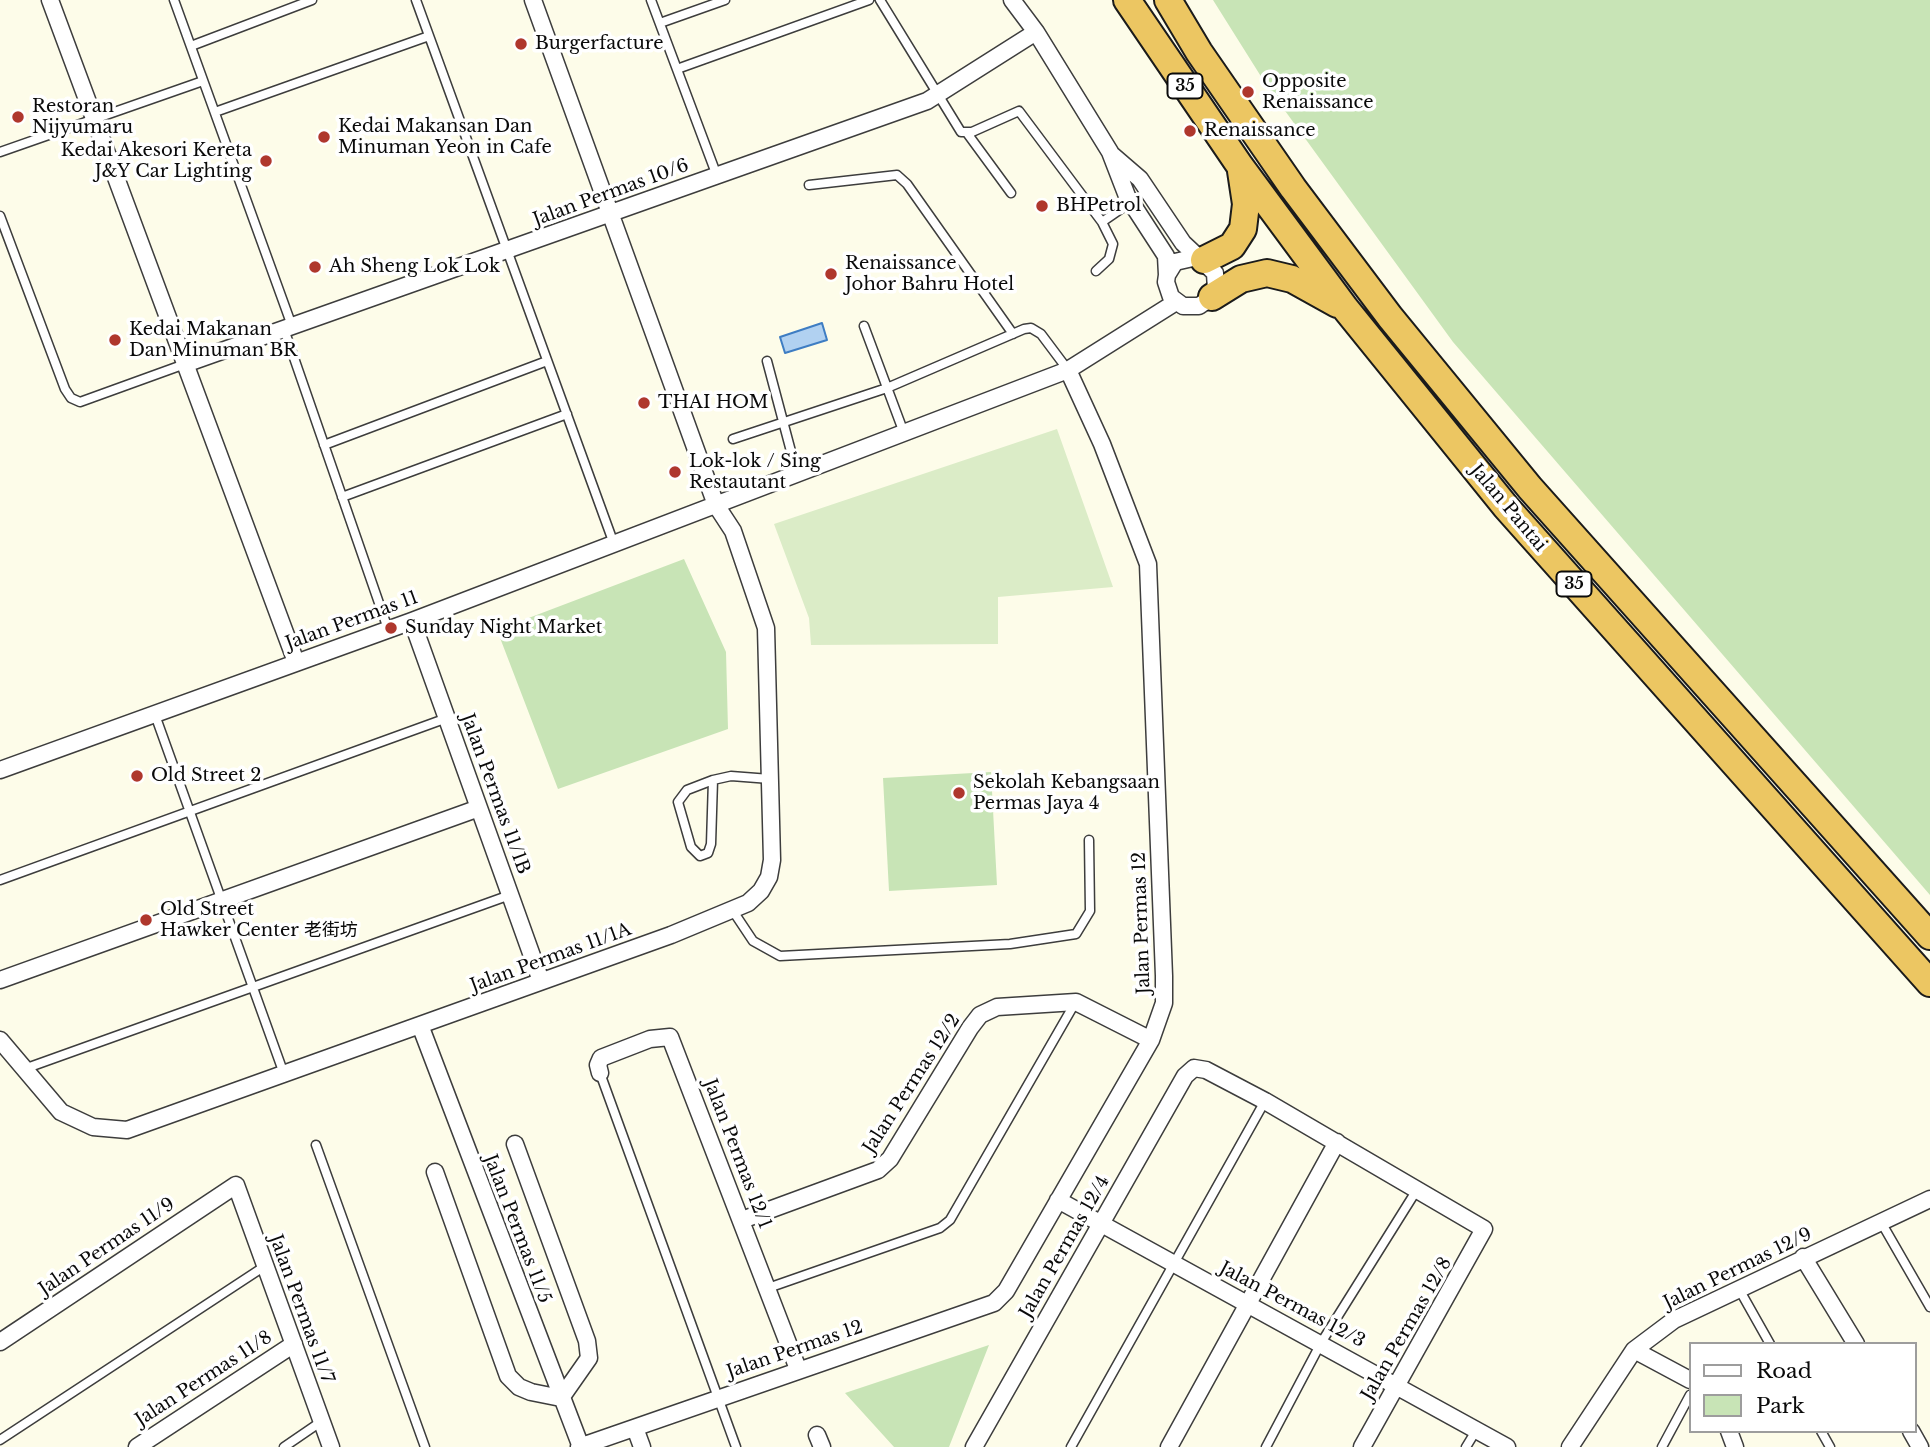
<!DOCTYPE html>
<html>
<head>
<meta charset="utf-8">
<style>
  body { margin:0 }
  #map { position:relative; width:1930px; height:1447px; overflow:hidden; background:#fdfce9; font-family:"Libre Baskerville",serif }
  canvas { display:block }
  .legend { position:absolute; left:1689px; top:1342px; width:228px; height:91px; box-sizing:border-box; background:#fff; border:2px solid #9d9d9d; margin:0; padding:9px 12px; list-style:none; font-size:21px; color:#0a0a0a }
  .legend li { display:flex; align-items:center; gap:14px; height:35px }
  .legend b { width:35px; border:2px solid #9d9d9d }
</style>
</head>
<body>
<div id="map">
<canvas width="1930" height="1447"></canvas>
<ul class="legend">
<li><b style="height:9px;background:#fff"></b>Road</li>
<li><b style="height:19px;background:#c8e4b6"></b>Park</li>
</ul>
</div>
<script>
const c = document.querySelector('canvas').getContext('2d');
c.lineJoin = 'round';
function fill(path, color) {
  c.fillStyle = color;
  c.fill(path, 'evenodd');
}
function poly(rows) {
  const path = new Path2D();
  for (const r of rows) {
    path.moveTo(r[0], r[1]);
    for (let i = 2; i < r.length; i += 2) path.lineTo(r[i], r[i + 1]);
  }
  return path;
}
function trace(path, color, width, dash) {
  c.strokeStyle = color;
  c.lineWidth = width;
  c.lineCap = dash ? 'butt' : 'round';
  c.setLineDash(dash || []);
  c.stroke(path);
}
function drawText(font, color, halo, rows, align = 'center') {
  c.font = font + ' "Libre Baskerville","Noto Sans SC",serif';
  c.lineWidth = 7;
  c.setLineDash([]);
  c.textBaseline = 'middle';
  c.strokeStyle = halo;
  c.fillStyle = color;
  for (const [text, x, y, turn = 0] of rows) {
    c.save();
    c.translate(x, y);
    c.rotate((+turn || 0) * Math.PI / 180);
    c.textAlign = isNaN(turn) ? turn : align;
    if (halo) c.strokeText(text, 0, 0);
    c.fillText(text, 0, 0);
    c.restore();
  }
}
fill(poly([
  [1213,0,1930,0,1930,895,1453,342,1267,86],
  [684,559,726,652,728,729,558,789,497,630],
  [991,772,997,885,889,891,883,778],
  [989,1345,949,1447,894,1447,845,1393]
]), '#c8e4b6');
fill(poly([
  [1057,429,1113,587,998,597,998,644,811,645,809,618,774,524]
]), '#dbecc7');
const water = poly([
  [822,323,827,340,785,353,780,337,822,323]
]);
fill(water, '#b1d1f1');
trace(water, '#3e7dc3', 2);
const service = poly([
  [174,0,292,326],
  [416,0,614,544],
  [651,0,717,176],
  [880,0,961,132,972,132,1019,111,1102,222,1131,202],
  [660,23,725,0],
  [191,46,312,0],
  [677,69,869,0],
  [215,112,429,36],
  [967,133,1011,193],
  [0,152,203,81],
  [809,185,897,175,907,184,1013,334],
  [0,216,65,389,71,398,80,402,185,364],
  [1096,271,1109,259,1113,244,1102,222],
  [864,326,904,433],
  [284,329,388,629],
  [767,361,797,474],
  [733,439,887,388,1024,329,1031,328,1041,334,1068,370],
  [324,445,547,361],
  [342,497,567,414],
  [154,712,284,1074],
  [713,780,687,790,678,802,691,847,700,856,708,853,711,844,713,780,731,776,770,779],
  [0,880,447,718],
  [733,911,753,941,780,956,1010,944,1076,934,1090,911,1089,840],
  [24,1069,510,895],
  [600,1073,736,1447],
  [316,1145,425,1447],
  [1881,1222,1930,1307],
  [768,1288,940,1228,950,1220,1075,1003],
  [1739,1289,1770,1344],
  [1821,1431,1830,1447],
  [0,1440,265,1266],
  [284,1447,322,1421],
  [1071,1447,1265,1101],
  [1266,1447,1321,1343,1418,1188],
  [1466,1447,1477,1429],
  [1662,1447,1690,1395]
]);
const minor = poly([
  [50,0,296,662],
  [1012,0,1036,32,1110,152,1127,196,1166,256,1167,275],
  [1111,154,1140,179,1183,243,1215,273,1216,290,1212,297,1199,306,1183,306,1171,297,1166,282,1167,275,1175,262,1197,257],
  [185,364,927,101,1036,32],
  [412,621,541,981],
  [0,770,412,621,1068,370,1176,302],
  [0,980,479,808],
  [420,1025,581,1447],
  [0,1040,61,1112,93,1127,127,1130,671,935,748,903,761,891,769,877,772,860,766,628,733,531,716,505,533,0],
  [600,1073,598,1065,601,1058,650,1039,670,1037,798,1369],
  [515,1144,587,1341,589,1358,561,1398],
  [435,1172,508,1376,519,1387,531,1392,561,1398],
  [1058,1200,1507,1447],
  [742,1220,878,1170,890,1159,970,1028,980,1015,997,1007,1076,1002,1151,1040],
  [1803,1257,1856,1344],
  [0,1342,236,1185,331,1447],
  [1634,1350,1690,1380],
  [635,1428,642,1447],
  [1729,1431,1735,1447],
  [1911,1431,1920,1447],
  [817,1435,822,1447],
  [137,1447,294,1344],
  [579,1447,994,1303,1006,1291,1151,1040,1164,1003,1164,976,1148,564,1102,444,1068,370],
  [974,1447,1185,1076,1194,1068,1206,1070,1265,1101,1484,1229,1362,1447],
  [1169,1447,1337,1142],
  [1570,1447,1634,1350,1674,1320,1930,1199]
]);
const trunk = poly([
  [1127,0,1240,166,1345,308,1506,507,1930,983],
  [1168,0,1199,52,1293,188,1390,317,1530,488,1930,936],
  [1204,260,1232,246,1243,229,1246,204,1241,171],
  [1212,297,1241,279,1267,273,1292,279,1337,304]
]);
trace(service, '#3d3d3d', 11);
trace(minor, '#3d3d3d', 19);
trace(trunk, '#1b1b1b', 30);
trace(service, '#fff', 8);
trace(minor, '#fff', 16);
trace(trunk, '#ecc662', 26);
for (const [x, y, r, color] of [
  [521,44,7,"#af372d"],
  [1248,92,7,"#af372d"],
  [18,117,7,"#af372d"],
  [1190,131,7,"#af372d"],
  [324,137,7,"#af372d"],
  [266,161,7,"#af372d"],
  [1042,206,7,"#af372d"],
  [315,267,7,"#af372d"],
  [831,274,7,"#af372d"],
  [115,340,7,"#af372d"],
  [644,403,7,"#af372d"],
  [675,472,7,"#af372d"],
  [391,628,7,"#af372d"],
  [137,776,7,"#af372d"],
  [959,793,7,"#af372d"],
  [146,920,7,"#af372d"]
]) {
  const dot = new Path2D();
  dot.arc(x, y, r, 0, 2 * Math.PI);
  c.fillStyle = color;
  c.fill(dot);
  trace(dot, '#fff', 2.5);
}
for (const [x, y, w] of [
  [1185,86,35],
  [1574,584,35]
]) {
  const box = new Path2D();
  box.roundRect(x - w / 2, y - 12.5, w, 25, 5);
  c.fillStyle = '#fff';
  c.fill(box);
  trace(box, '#0a0a0a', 2);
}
drawText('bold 16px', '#0a0a0a', null, [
  ["35",1185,86],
  ["35",1574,584]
]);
drawText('18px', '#0a0a0a', '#fff', [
  ["Burgerfacture",535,44],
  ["Opposite",1262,82],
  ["Renaissance",1262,103],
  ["Restoran",32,107],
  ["Nijyumaru",32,128],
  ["Kedai Makansan Dan",338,127],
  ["Minuman Yeon in Cafe",338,148],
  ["Renaissance",1204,131],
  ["Kedai Akesori Kereta",252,151,"right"],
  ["J&Y Car Lighting",252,172,"right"],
  ["BHPetrol",1056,206],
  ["Renaissance",845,264],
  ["Johor Bahru Hotel",845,285],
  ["Ah Sheng Lok Lok",329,267],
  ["Kedai Makanan",129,330],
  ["Dan Minuman BR",129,351],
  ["THAI HOM",658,403],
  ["Lok-lok / Sing",689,462],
  ["Restautant",689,483],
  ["Sunday Night Market",405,628],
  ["Old Street 2",151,776],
  ["Sekolah Kebangsaan",973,783],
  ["Permas Jaya 4",973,804],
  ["Old Street",160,910],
  ["Hawker Center 老街坊",160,931]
], 'left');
drawText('18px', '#0a0a0a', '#fff', [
  ["Jalan Permas 10/6",611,193,-20],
  ["Jalan Pantai",1508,508,50],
  ["Jalan Permas 11",352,621,-20],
  ["Jalan Permas 11/1B",495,794,70],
  ["Jalan Permas 12",1142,923,-92],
  ["Jalan Permas 11/1A",551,958,-20],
  ["Jalan Permas 12/2",912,1084,-57],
  ["Jalan Permas 12/1",737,1154,69],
  ["Jalan Permas 11/5",517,1229,69],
  ["Jalan Permas 11/9",107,1247,-34],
  ["Jalan Permas 12/4",1065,1247,-60],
  ["Jalan Permas 12/9",1738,1269,-26],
  ["Jalan Permas 12/3",1292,1305,28],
  ["Jalan Permas 11/7",301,1309,70],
  ["Jalan Permas 12/8",1407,1329,-60],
  ["Jalan Permas 12",795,1350,-19],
  ["Jalan Permas 11/8",204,1379,-33]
]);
</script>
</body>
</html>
